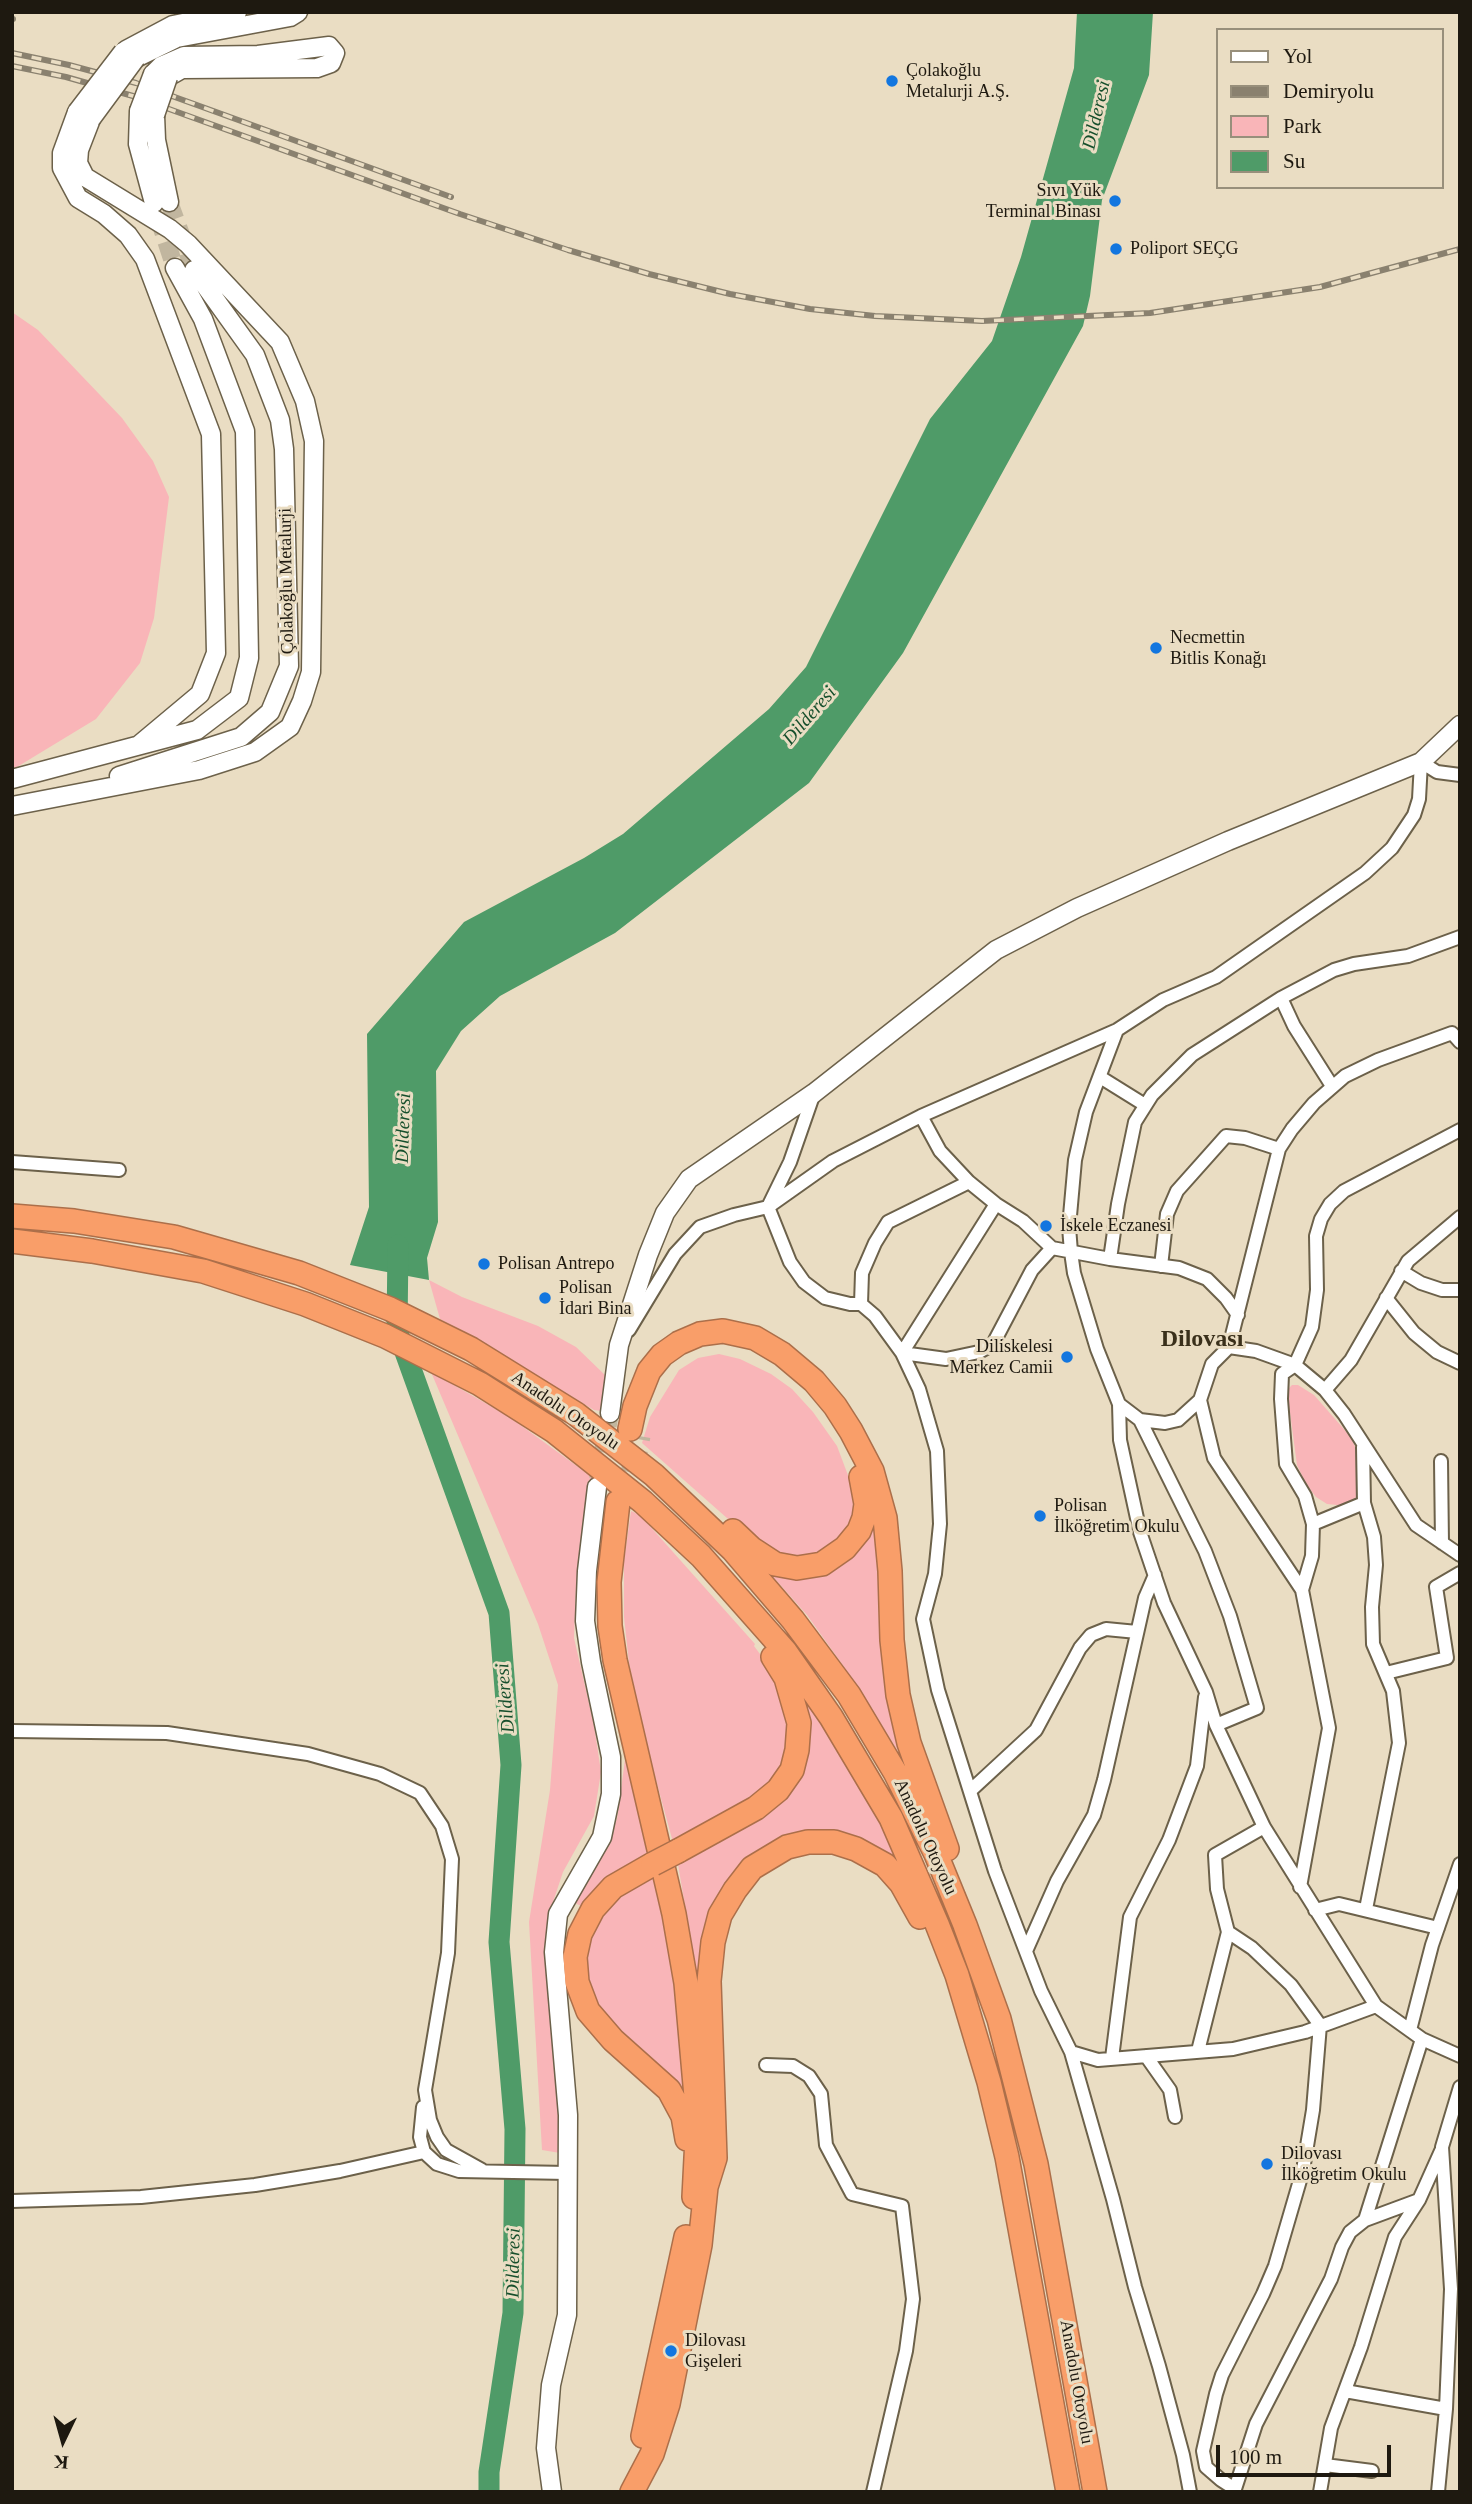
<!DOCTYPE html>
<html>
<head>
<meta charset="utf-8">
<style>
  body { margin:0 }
  #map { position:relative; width:1472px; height:2504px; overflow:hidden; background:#eaddc3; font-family:"Times New Roman",serif }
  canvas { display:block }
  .frame { position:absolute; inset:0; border:14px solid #1e1910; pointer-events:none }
  .legend { position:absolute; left:1216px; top:28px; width:228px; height:161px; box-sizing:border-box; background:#eaddc3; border:2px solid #988f7b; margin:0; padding:9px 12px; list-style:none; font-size:21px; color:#1e1910 }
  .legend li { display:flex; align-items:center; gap:14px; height:35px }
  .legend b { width:35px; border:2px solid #988f7b }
  .north { position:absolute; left:28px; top:2406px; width:70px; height:70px; -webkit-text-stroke:5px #eaddc3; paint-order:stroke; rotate:185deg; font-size:19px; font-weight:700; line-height:28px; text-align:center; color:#1e1910 }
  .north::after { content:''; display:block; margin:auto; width:24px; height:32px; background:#1e1910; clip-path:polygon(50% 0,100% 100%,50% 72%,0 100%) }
  .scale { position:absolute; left:1216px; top:2445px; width:175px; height:32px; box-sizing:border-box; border:4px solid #1e1910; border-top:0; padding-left:9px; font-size:21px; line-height:24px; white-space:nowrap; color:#1e1910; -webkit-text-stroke:5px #eaddc3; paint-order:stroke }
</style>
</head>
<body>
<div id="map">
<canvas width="1472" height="2504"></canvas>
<div class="frame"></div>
<ul class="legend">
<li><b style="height:9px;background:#fff"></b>Yol</li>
<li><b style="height:9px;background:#8a816f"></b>Demiryolu</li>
<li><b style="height:19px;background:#f9b5b8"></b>Park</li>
<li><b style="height:19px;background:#4f9b68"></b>Su</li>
</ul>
<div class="north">K</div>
<div class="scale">100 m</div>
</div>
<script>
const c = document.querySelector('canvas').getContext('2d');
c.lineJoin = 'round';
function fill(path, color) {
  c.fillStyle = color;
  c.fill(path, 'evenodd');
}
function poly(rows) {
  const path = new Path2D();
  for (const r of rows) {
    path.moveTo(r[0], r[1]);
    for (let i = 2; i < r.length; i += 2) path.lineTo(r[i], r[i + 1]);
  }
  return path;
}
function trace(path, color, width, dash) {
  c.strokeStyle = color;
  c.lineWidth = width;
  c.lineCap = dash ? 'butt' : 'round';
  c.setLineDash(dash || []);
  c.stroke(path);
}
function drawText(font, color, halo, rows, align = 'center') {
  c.font = font + ' "Times New Roman",serif';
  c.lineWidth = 6;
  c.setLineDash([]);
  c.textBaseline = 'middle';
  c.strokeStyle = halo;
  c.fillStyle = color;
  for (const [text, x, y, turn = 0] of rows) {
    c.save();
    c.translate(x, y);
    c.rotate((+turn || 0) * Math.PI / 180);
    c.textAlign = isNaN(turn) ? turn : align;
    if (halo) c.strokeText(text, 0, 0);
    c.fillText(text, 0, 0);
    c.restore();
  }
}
fill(poly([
  [12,312,38,330,122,418,153,461,169,497,154,618,140,663,96,719,12,770],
  [429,1280,462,1297,538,1326,576,1347,605,1375,608,1412,594,1410,440,1319],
  [719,1354,740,1359,771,1374,792,1389,813,1412,837,1446,852,1486,853,1503,858,1503,846,1538,810,1558,785,1558,753,1541,642,1443,650,1417,679,1370,698,1358],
  [431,1372,508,1416,592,1477,576,1586,574,1638,594,1725,601,1772,594,1816,563,1872,549,1914,547,1958,553,2038,561,2114,560,2153,542,2150,529,1922,550,1790,558,1685,538,1624],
  [1292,1385,1298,1385,1314,1395,1350,1436,1358,1453,1356,1497,1347,1506,1327,1504,1316,1497,1306,1484,1297,1465,1287,1390],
  [631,1511,640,1515,755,1644,754,1646,769,1666,790,1707,790,1753,763,1795,674,1846,642,1729,629,1663,624,1617,624,1561],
  [873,1515,905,1762,844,1667,807,1615,766,1569,788,1575],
  [806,1702,828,1732,870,1804,904,1870,857,1839,748,1863,702,2009,678,1864,753,1821,809,1738],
  [626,1752,654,1851,585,1908,575,1903,617,1819],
  [660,1873,670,1921,691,2120,595,2009,584,1968,588,1935,618,1893]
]), '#f9b5b8');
fill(poly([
  [1077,12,1153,12,1149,75,1102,200,1090,296,1083,326,903,653,809,783,615,933,500,996,461,1031,436,1071,438,1222,427,1258,429,1280,350,1265,369,1207,367,1034,464,922,584,858,623,834,769,709,806,667,930,419,992,341,1021,257,1074,68]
]), '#4f9b68');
trace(poly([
  [398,1245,397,1330,499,1613,511,1765,499,1942,515,2129,513,2313,489,2472,489,2492]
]), '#4f9b68', 21);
trace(poly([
  [169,202,194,270],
  [158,216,175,268],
  [598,1479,610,1413]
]), '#c1b69f', 18, [18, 9]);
trace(poly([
  [626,1506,639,1436]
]), '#c1b69f', 23, [23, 11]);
const minor = poly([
  [1421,762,1437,772,1460,775],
  [1281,998,1294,1026,1332,1086],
  [1117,1030,1086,1112,1075,1160,1069,1227,1071,1252,1074,1273,1097,1349,1119,1404,1140,1420,1165,1423,1178,1420,1200,1400,1212,1364,1229,1347,1279,1149,1292,1129,1314,1103,1345,1076,1378,1060,1452,1033,1460,1042],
  [1100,1077,1145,1105],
  [814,1093,790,1162,768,1207,833,1161,921,1116,1117,1030,1163,1000,1216,977,1365,873,1392,848,1414,815,1419,799,1421,762],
  [921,1116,940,1151,969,1182,996,1204,1023,1221,1052,1248,1110,1259],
  [12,1162,119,1170],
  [969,1182,888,1222,875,1243,862,1273,861,1304,875,1316,902,1353,919,1389,937,1451,940,1524,935,1574,923,1619,938,1690,995,1871,1041,1991,1071,2052,1113,2199,1135,2287,1159,2366,1183,2455,1190,2492],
  [1161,1266,1167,1214,1177,1191,1226,1136,1245,1138,1279,1149],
  [1401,1271,1421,1283,1442,1290,1460,1290],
  [1386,1298,1414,1333,1437,1352,1460,1363],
  [1238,1315,1226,1298,1207,1279,1179,1268,1110,1259,1118,1204,1135,1122,1152,1095,1192,1055,1281,998,1334,970,1354,964,1408,956,1460,937],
  [629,1330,675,1254,700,1227,734,1215,768,1207,790,1262,804,1282,825,1298,850,1304,861,1304],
  [1229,1347,1256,1351,1295,1365,1325,1390,1344,1414,1416,1525,1460,1555],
  [902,1353,946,1359,979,1352,993,1344,1032,1270,1052,1248],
  [902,1353,996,1204],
  [1325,1390,1351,1360,1408,1261,1460,1217],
  [1200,1400,1214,1458,1302,1590,1329,1728,1300,1887],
  [1119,1404,1120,1440,1140,1532,1164,1603,1206,1692,1216,1725,1264,1827,1376,2006,1422,2039,1460,2056],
  [1140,1420,1205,1551,1230,1616,1257,1708,1216,1725],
  [1363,1447,1364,1503,1374,1537,1376,1565,1372,1607,1373,1644,1393,1691,1399,1743,1366,1909],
  [1441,1461,1442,1543],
  [1313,1524,1364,1503],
  [1302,1590,1312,1556,1313,1524,1305,1496,1286,1464,1281,1399,1282,1374,1295,1365,1312,1327,1317,1290,1316,1236,1321,1219,1330,1204,1344,1191,1460,1130],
  [1386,1673,1447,1658,1436,1587,1460,1573],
  [12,1731,167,1733,308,1754,380,1774,420,1793,442,1826,452,1859,448,1953,425,2090,430,2120,437,2137,446,2150,482,2170],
  [970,1791,1036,1730,1080,1648,1091,1635,1106,1629,1137,1632],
  [1315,1910,1339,1904,1438,1928],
  [1228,1932,1252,1948,1291,1985,1320,2025,1313,2110,1303,2170,1275,2266,1263,2294,1222,2375,1216,2394,1203,2451,1206,2467,1221,2480,1235,2489,1256,2424,1331,2279,1342,2247,1350,2232,1365,2220,1419,2200],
  [1026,1951,1057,1881,1094,1815,1104,1780,1145,1598,1155,1575],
  [1410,2030,1432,1945,1460,1864],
  [1198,2051,1228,1932,1217,1889,1215,1855,1264,1827],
  [1071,2052,1098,2060,1233,2049,1305,2032,1376,2006],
  [1146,2056,1170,2090,1175,2117],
  [1112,2058,1130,1917,1169,1840,1197,1766,1205,1697],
  [766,2065,793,2066,809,2076,821,2094,826,2145,852,2194,902,2206,913,2299,906,2351,873,2492],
  [423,2107,420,2137,424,2152,437,2164,459,2171,568,2173],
  [12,2201,141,2197,255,2185,340,2171,424,2152],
  [1365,2220,1422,2039],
  [1345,2391,1446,2409],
  [1325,2465,1372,2471],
  [1320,2492,1331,2428,1361,2347,1395,2237,1419,2200,1441,2151],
  [1438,2492,1446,2409,1451,2289,1442,2147,1460,2087]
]);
const secondary = poly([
  [126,50,173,25,237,12],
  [136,58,177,38,290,17,298,12],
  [153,74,161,66,184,56,258,55,329,46,335,53,331,63,317,68,182,69,168,77],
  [139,111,138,144,154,203],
  [77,112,62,153,62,168,78,198,104,214,128,235,145,259,211,434,216,653,200,694,139,745],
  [155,115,156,140,169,202],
  [119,776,241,737,270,712,289,666,284,449,280,420,255,355,194,270],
  [12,779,197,730,239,698,249,658,245,431,203,319,175,268],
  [12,806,199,770,255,752,290,727,302,701,311,672,314,441,305,401,280,342,188,244,170,229,85,177,78,163,79,150,91,119],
  [610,1413,619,1345,648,1255,665,1213,689,1179,814,1093,996,950,1077,908,1228,841,1421,762,1460,725],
  [552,2492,546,2448,551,2385,567,2315,568,2115,554,1952,558,1914,602,1837,611,1794,611,1757,591,1662,585,1621,587,1571,597,1487]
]);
const motorway = poly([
  [12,1216,74,1221,174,1237,299,1273,390,1309,471,1349,576,1414,654,1475,733,1550,793,1620,849,1695,895,1772,936,1854,965,1925,999,2019,1036,2164,1095,2492],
  [12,1241,92,1251,203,1271,305,1304,385,1336,480,1384,554,1431,643,1502,701,1556,785,1651,831,1717,891,1818,937,1924,957,1975,989,2082,1007,2157,1068,2492],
  [630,1429,635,1406,649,1371,662,1355,679,1343,700,1334,723,1331,755,1338,782,1354,814,1381,835,1406,851,1431,872,1471,885,1518,890,1571,892,1640,898,1695,909,1743,947,1849],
  [618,1502,609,1582,610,1626,615,1660,674,1914,686,1983,698,2119,694,2197],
  [733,1531,752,1549,775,1564,797,1568,822,1564,845,1548,859,1531,864,1518,866,1504,861,1477],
  [678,1851,756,1808,778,1790,792,1770,797,1750,799,1723,786,1678,773,1657],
  [653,1864,613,1887,593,1909,580,1934,575,1957,577,1982,588,2011,613,2040,669,2090,683,2116,687,2139],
  [643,2436,686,2237],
  [632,2492,652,2454,668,2404,700,2245,706,2187,715,2158,709,1981,713,1942,720,1915,735,1890,752,1868,787,1847,808,1842,834,1842,856,1849,885,1865,901,1883,920,1917]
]);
trace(minor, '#6c614a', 16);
trace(secondary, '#6c614a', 21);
trace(motorway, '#ac6f4a', 26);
trace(minor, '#fff', 12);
trace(secondary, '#fff', 18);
trace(motorway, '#f99e69', 23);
const rail = poly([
  [12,19,13,19],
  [12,53,69,65,136,83,451,197],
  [12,66,66,77,133,96,460,214,568,250,649,274,730,294,810,309,875,316,982,321,1150,313,1320,287,1460,249]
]);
trace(rail, '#8a816f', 6);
trace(rail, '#eaddc3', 3.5, [10]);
const secondaryBridge = poly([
  [139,111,153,74],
  [77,112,123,52],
  [155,115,168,77],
  [91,119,136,58]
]);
const motorwayBridge = poly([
  [653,1864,678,1851]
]);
trace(secondaryBridge, '#6c614a', 21, []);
trace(motorwayBridge, '#ac6f4a', 26, []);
trace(secondaryBridge, '#fff', 18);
trace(motorwayBridge, '#f99e69', 23);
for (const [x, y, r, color] of [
  [892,81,7,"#1376df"],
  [1115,201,7,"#1376df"],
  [1116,249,7,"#1376df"],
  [1156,648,7,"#1376df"],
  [1046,1226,7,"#1376df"],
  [484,1264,7,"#1376df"],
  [545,1298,7,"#1376df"],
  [1067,1357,7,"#1376df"],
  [1040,1516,7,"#1376df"],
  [1267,2164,7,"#1376df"],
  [671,2351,7,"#1376df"]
]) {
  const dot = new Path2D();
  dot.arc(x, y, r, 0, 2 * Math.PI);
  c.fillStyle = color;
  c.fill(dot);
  trace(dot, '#eaddc3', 2.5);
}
drawText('18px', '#1e1910', '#eaddc3', [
  ["Çolakoğlu",906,71],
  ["Metalurji A.Ş.",906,92],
  ["Sıvı Yük",1101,191,"right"],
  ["Terminal Binası",1101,212,"right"],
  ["Poliport SEÇG",1130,249],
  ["Necmettin",1170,638],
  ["Bitlis Konağı",1170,659],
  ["İskele Eczanesi",1060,1226],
  ["Polisan Antrepo",498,1264],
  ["Polisan",559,1288],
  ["İdari Bina",559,1309],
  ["Diliskelesi",1053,1347,"right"],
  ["Merkez Camii",1053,1368,"right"],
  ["Polisan",1054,1506],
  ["İlköğretim Okulu",1054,1527],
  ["Dilovası",1281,2154],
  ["İlköğretim Okulu",1281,2175],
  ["Dilovası",685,2341],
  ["Gişeleri",685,2362]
], 'left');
drawText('18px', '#1e1910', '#eaddc3', [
  ["Çolakoğlu Metalurji",287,581,-91],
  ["Anadolu Otoyolu",565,1411,34],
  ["Anadolu Otoyolu",925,1837,65],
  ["Anadolu Otoyolu",1076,2382,80]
]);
drawText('italic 19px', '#164f2c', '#eaddc3', [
  ["Dilderesi",1097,115,-77],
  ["Dilderesi",810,716,-49],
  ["Dilderesi",404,1128,-88],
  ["Dilderesi",506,1698,-95],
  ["Dilderesi",514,2263,-89]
]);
drawText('bold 24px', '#3a301b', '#eaddc3', [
  ["Dilovası",1202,1340]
]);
</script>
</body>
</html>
